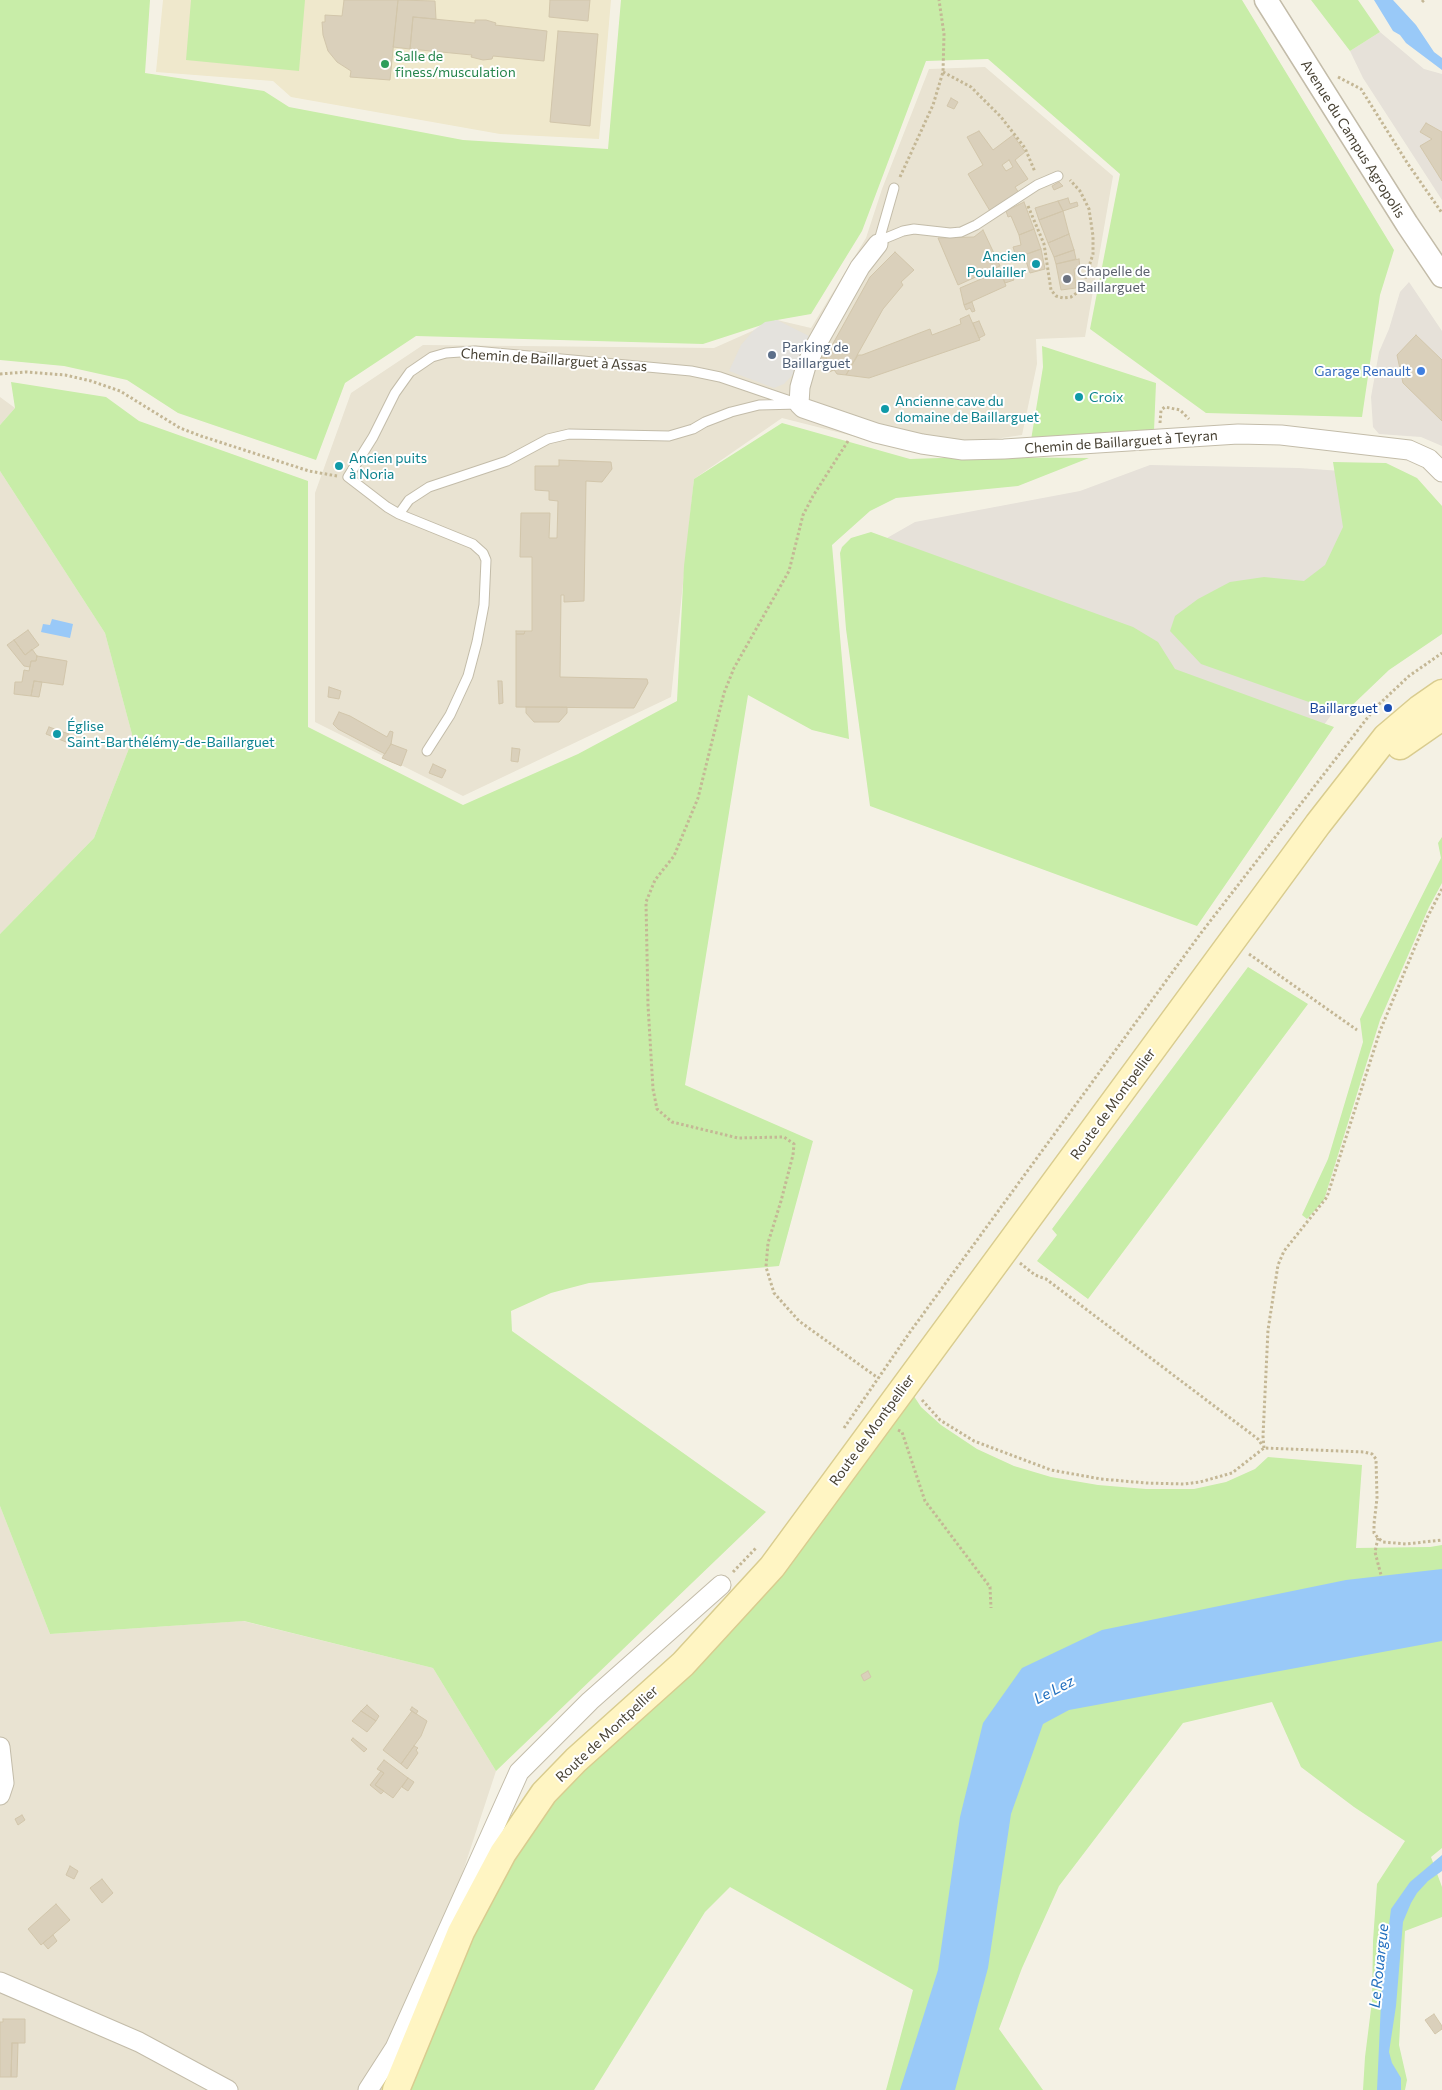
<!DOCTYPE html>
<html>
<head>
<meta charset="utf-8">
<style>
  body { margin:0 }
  canvas { display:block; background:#f4f1e4 }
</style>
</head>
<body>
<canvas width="1442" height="2090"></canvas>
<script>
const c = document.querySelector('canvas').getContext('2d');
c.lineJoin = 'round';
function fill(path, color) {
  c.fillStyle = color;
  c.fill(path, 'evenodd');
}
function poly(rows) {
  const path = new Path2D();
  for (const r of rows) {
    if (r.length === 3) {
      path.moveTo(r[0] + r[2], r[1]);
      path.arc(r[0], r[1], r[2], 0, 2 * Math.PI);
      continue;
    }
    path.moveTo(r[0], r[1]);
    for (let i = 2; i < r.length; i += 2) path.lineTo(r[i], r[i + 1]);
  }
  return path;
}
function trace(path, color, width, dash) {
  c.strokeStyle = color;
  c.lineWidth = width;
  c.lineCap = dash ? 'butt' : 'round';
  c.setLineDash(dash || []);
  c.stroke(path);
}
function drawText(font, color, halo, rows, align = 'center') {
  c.font = font + ' Commissioner,sans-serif';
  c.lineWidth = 4;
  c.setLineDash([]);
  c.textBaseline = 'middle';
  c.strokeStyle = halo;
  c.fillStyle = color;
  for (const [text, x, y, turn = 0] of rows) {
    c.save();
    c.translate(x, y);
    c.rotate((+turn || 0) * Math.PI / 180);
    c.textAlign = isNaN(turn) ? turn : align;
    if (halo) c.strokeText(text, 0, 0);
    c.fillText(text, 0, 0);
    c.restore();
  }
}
fill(poly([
  [985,67,1113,176,1085,337,1036,339,1037,364,1022,435,912,451,782,418,694,479,671,697,463,796,315,722,315,493,351,393,423,345,714,348,777,320,811,328,866,238,882,189,929,69],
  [0,397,15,408,0,425],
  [0,471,105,633,133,738,94,838,0,934],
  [0,1506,50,1634,243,1621,433,1668,496,1771,391,2090,0,2090]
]), '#e9e3d2');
fill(poly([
  [1380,32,1424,69,1442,74,1442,200,1363,78,1350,51],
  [1409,282,1442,331,1442,446,1421,437,1379,434,1373,427,1371,397,1379,352,1389,329,1400,292],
  [1150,465,1299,468,1369,473,1341,702,1187,908,859,554,915,522,1080,491]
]), '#e6e1d9');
fill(poly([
  [163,0,611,0,599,139,500,134,291,97,273,81,156,72]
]), '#efe8cc');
fill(poly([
  [0,0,150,0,145,73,264,91,289,107,463,140,608,149,621,0,1242,0,1394,250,1380,295,1362,417,1206,413,1090,329,1120,174,988,59,926,61,862,231,811,314,777,320,703,344,416,336,345,383,316,460,178,413,127,380,64,366,0,360],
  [191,0,305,0,299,71,186,60],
  [1311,0,1358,0,1380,32,1350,51],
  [1042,346,1156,383,1154,431,1111,433,1031,440,1043,367],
  [11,382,106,397,139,421,308,481,308,727,463,805,578,754,677,701,684,566,694,479,782,423,910,459,971,457,1089,458,1018,486,896,498,870,511,832,545,849,739,812,730,748,695,685,1085,813,1141,779,1266,589,1283,551,1293,511,1311,512,1331,766,1512,496,1771,433,1668,244,1621,50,1634,0,1506,0,934,94,838,133,738,105,633,0,471,0,425,15,408],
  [1333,462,1386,463,1417,478,1442,506,1442,634,1389,670,1343,714,1201,664,1170,631,1175,616,1198,599,1230,582,1264,577,1304,581,1325,565,1343,527],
  [871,532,1133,627,1158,642,1175,669,1334,727,1197,926,870,806,846,629,840,553,842,547,851,538],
  [1442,837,1442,883,1429,907,1380,1020,1324,1200,1307,1219,1302,1215,1328,1159,1363,1042,1360,1019,1441,858,1438,843],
  [1248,967,1308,1004,1088,1299,1037,1261,1057,1235,1052,1229],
  [906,1384,921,1407,941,1425,977,1449,1014,1466,1051,1477,1098,1485,1146,1489,1194,1489,1226,1482,1255,1469,1268,1457,1362,1465,1356,1548,1430,1547,1442,1545,1442,1848,1431,1857,1442,1887,1442,1917,1405,1931,1399,2045,1407,2080,1405,2090,1363,2090,1365,2057,1372,2001,1373,1941,1377,1884,1405,1841,1354,1807,1301,1767,1272,1702,1183,1723,1059,1886,1022,1968,999,2029,1043,2090,886,2090,913,1990,730,1887,705,1912,594,2090,396,2090,544,1793,683,1664]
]), '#c8eda8');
fill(poly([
  [777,320,815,339,802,365,784,384,774,388,729,371,741,345,754,330,765,322]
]), '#e4e2dd');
fill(poly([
  [1374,0,1393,0,1416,25,1434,52,1442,58,1442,70,1406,43,1400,35,1393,31],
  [52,619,73,624,70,638,41,632,43,624,50,625],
  [1442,1569,1442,1641,1069,1710,1043,1724,1011,1814,988,1968,955,2090,900,2090,938,1970,960,1817,983,1723,1022,1668,1102,1630,1346,1580],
  [1442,1855,1442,1871,1428,1881,1417,1893,1411,1903,1403,1922,1396,2006,1389,2052,1392,2063,1401,2078,1401,2090,1377,2090,1382,1981,1391,1909,1410,1882]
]), '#99c9f8');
const building = poly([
  [344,0,398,0,390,80,350,77,351,71,337,62,328,51,323,35,322,22,325,22,325,15,342,16,344,0],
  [398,0,435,1,436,19,413,17,410,49,393,47,398,0],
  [550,0,590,0,588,21,549,17,550,0],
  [413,17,475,23,475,20,486,20,496,23,495,25,547,31,544,61,493,56,492,59,483,60,471,57,472,55,410,49,413,17],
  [558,31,598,34,590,126,550,122,558,31],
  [951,98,958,102,954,109,947,106,951,98],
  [1426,123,1442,132,1442,181,1420,146,1432,139,1420,132,1426,123],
  [979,131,993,150,1013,135,1025,152,1015,160,1028,179,1015,187,1019,193,990,211,968,174,983,165,967,137,979,131],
  [1009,160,1013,167,1006,171,1002,165,1009,160],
  [1059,182,1063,186,1054,190,1052,186,1059,182],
  [1068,198,1070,204,1077,202,1078,206,1063,211,1058,201,1068,198],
  [1058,201,1063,211,1039,220,1035,208,1058,201],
  [1024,202,1034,229,1019,235,1011,216,1008,217,1006,211,1024,202],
  [1063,211,1069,234,1048,243,1039,220,1063,211],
  [1034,229,1041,249,1024,255,1025,258,1017,260,1013,247,1021,245,1019,235,1034,229],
  [983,230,1000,266,958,285,938,238,974,237,983,230],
  [1069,234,1074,250,1054,257,1048,243,1069,234],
  [1041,249,1045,269,1030,273,1024,255,1041,249],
  [1074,250,1076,259,1056,264,1054,257,1074,250],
  [895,252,914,270,901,282,903,285,883,309,846,375,837,374,826,358,830,349,870,277,895,252],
  [1079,259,1080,268,1074,269,1076,288,1061,290,1056,264,1079,259],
  [1008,269,1014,280,1005,283,1001,272,1008,269],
  [1000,271,1006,286,964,305,960,288,1000,271],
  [972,302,975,311,972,312,970,308,966,310,964,305,972,302],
  [969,315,980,340,869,378,846,375,858,355,862,355,930,329,932,335,961,324,960,319,969,315],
  [979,321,985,335,979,338,973,323,979,321],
  [1416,335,1442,360,1442,421,1403,383,1397,355,1416,335],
  [820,357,826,358,834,370,829,372,822,370,820,357],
  [559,460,611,462,612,469,602,482,586,481,584,601,564,602,564,595,561,595,560,677,647,679,648,683,634,708,516,707,516,634,524,634,525,631,532,631,532,557,520,557,521,513,550,513,549,538,557,538,558,501,549,500,549,491,535,490,535,466,559,466,559,460],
  [339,466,4.5],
  [28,630,39,645,25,655,14,640,28,630],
  [516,631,525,631,524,634,516,634,516,631],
  [14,640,25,655,32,649,37,656,36,661,31,661,30,667,24,666,7,645,14,640],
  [37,656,67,661,63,685,34,681,31,696,14,694,15,682,22,682,24,670,29,671,31,661,36,661,37,656],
  [34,681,42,682,39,697,31,696,34,681],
  [498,681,502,681,503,703,499,704,498,681],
  [329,687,341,691,339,699,328,697,329,687],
  [526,707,567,707,567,713,559,722,534,722,526,713,526,707],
  [339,712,350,716,387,737,390,731,393,732,391,744,385,754,338,729,333,724,339,712],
  [49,727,69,734,66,742,46,734,49,727],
  [391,744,407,750,401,766,382,758,391,744],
  [512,748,520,749,518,762,511,761,512,748],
  [433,764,446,770,442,778,429,773,433,764],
  [868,1671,871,1677,864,1681,861,1675,868,1671],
  [367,1705,379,1716,376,1721,361,1711,367,1705],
  [412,1707,418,1711,416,1714,410,1710,412,1707],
  [361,1711,376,1721,367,1732,352,1721,361,1711],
  [412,1711,427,1721,421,1736,401,1764,383,1750,412,1711],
  [353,1738,367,1749,364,1752,351,1740,353,1738],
  [414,1746,418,1748,416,1750,418,1753,407,1769,401,1764,414,1746],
  [384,1760,408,1778,393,1798,375,1785,384,1773,377,1769,384,1760],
  [381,1771,384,1773,375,1785,384,1791,381,1794,370,1785,381,1771],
  [408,1778,414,1782,408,1791,402,1787,408,1778],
  [22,1815,25,1820,18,1825,15,1819,22,1815],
  [70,1866,78,1871,74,1879,66,1875,70,1866],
  [102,1879,113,1893,102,1903,90,1888,102,1879],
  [56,1904,70,1920,41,1945,28,1929,56,1904],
  [53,1935,57,1941,48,1949,43,1943,53,1935],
  [1434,2014,1442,2026,1442,2029,1435,2034,1425,2020,1434,2014],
  [3,2019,25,2019,25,2043,12,2043,11,2077,0,2077,0,2022,3,2022,3,2019],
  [12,2043,18,2043,17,2077,11,2077,12,2043]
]);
fill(building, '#dad0bb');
trace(building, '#d2c6ab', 1);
const service = poly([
  [878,244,886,238,903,231,914,229,950,233,961,232,976,225,1037,185,1058,176],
  [878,244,894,188],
  [475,351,691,371,720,377,799,404,759,405,731,412,705,422,693,429,669,436,569,434,548,439,507,461,429,487,409,500,399,514,387,507,348,477,373,437,395,393,410,372,432,357,446,353,475,351],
  [399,514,473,544,483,553,486,560,484,605,477,642,468,676,450,715,427,751]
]);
const minor = poly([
  [878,244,860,267,816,345,806,366,800,387,799,404,803,408,876,433,922,444,963,450,1004,449,1238,434,1281,435,1409,450,1429,459,1442,472],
  [0,1747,4,1783,0,1795],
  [0,1982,139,2042,228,2090],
  [368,2090,395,2048,519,1772,590,1701,721,1585]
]);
const tertiary = poly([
  [1266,0,1407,224,1442,276]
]);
const secondary = poly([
  [1400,746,1442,717],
  [396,2090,461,1932,503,1853,544,1793,576,1760,683,1664,772,1567,1318,824,1386,737,1419,709,1442,693]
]);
trace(service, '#c3bca9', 11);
trace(minor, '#c3bca9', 21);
trace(tertiary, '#c3bca9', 25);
trace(secondary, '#d9cc8f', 29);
trace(poly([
  [1422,2,1424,0],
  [943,72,971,87,1001,117,1025,148,1035,172],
  [1338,77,1361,89,1408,164,1442,213],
  [900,177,933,105,943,72,944,34,939,0],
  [1028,206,1044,244,1051,290,1056,296,1063,298,1071,297,1078,292,1083,285,1093,254,1093,236,1089,209,1080,191,1070,180],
  [0,374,26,372,65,375,91,381,120,391,180,428,201,436,309,471,337,476],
  [1160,423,1161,410,1165,407,1180,410,1189,419],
  [848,441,813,496,803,515,789,571,734,668,724,693,698,798,674,856,655,880,646,902,648,1005,653,1089,657,1109,672,1122,738,1138,784,1137,794,1144,793,1155,781,1201,768,1243,766,1267,774,1293,799,1321,878,1378],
  [1249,954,1357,1030],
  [1020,1263,1035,1275,1046,1279,1258,1439,1262,1445],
  [922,1400,940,1420,974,1441,1051,1470,1101,1479,1146,1483,1184,1484,1200,1482,1232,1473,1264,1448,1364,1452,1372,1454,1376,1459,1377,1498,1374,1524,1374,1533,1378,1538,1383,1542,1406,1544,1442,1540],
  [844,1428,910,1332,1201,933,1375,708,1409,676,1442,653],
  [898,1430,902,1432,925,1501,990,1587,991,1608],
  [1264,1448,1263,1436,1268,1330,1278,1265,1284,1251,1327,1197,1380,1031,1427,918,1442,889],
  [1378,1538,1375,1552,1381,1575],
  [733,1572,756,1548]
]), '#c4b795', 3, [2.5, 2.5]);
trace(service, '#fff', 9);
trace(minor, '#fff', 19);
trace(tertiary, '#fff', 22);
trace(secondary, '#fff5c3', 26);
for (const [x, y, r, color] of [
  [385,64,5,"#2e9e5b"],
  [1036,264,5,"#0f9aa8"],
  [1067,279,5,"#6b7280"],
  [772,355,5,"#5c6f8a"],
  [1421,371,5,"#3f7fe0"],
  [1079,397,5,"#0f9aa8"],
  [885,409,5,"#0f9aa8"],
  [339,466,5,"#0f9aa8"],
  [1388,708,5,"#1a4fb4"],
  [57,734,5,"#0f9aa8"]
]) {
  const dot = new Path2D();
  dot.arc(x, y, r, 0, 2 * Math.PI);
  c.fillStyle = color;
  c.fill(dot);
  trace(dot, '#fff', 2);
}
drawText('14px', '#27864d', '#fff', [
  ["Salle de",395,56],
  ["finess/musculation",395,72]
], 'left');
drawText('14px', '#474133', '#fff', [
  ["Avenue du Campus Agropolis",1353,139,58],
  ["Chemin de Baillarguet à Assas",554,360,4],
  ["Chemin de Baillarguet à Teyran",1121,442,-4],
  ["Route de Montpellier",1113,1104,-54],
  ["Route de Montpellier",872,1430,-54],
  ["Route de Montpellier",607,1734,-43]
]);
drawText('14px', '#0d838f', '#fff', [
  ["Ancien",1026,256,"right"],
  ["Poulailler",1026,272,"right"],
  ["Croix",1089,397],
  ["Ancienne cave du",895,401],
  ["domaine de Baillarguet",895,417],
  ["Ancien puits",349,458],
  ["à Noria",349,474],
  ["Église",67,726],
  ["Saint-Barthélémy-de-Baillarguet",67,742]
], 'left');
drawText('14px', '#5b616d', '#fff', [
  ["Chapelle de",1077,271],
  ["Baillarguet",1077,287]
], 'left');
drawText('14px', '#4e5e75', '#fff', [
  ["Parking de",782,347],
  ["Baillarguet",782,363]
], 'left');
drawText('14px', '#366cbe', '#fff', [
  ["Garage Renault",1411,371]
], 'right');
drawText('14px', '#164399', '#fff', [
  ["Baillarguet",1378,708]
], 'right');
drawText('italic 15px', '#216fbe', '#fff', [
  ["Le Lez",1054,1690,-28],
  ["Le Rouargue",1379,1966,-84]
]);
</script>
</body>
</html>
